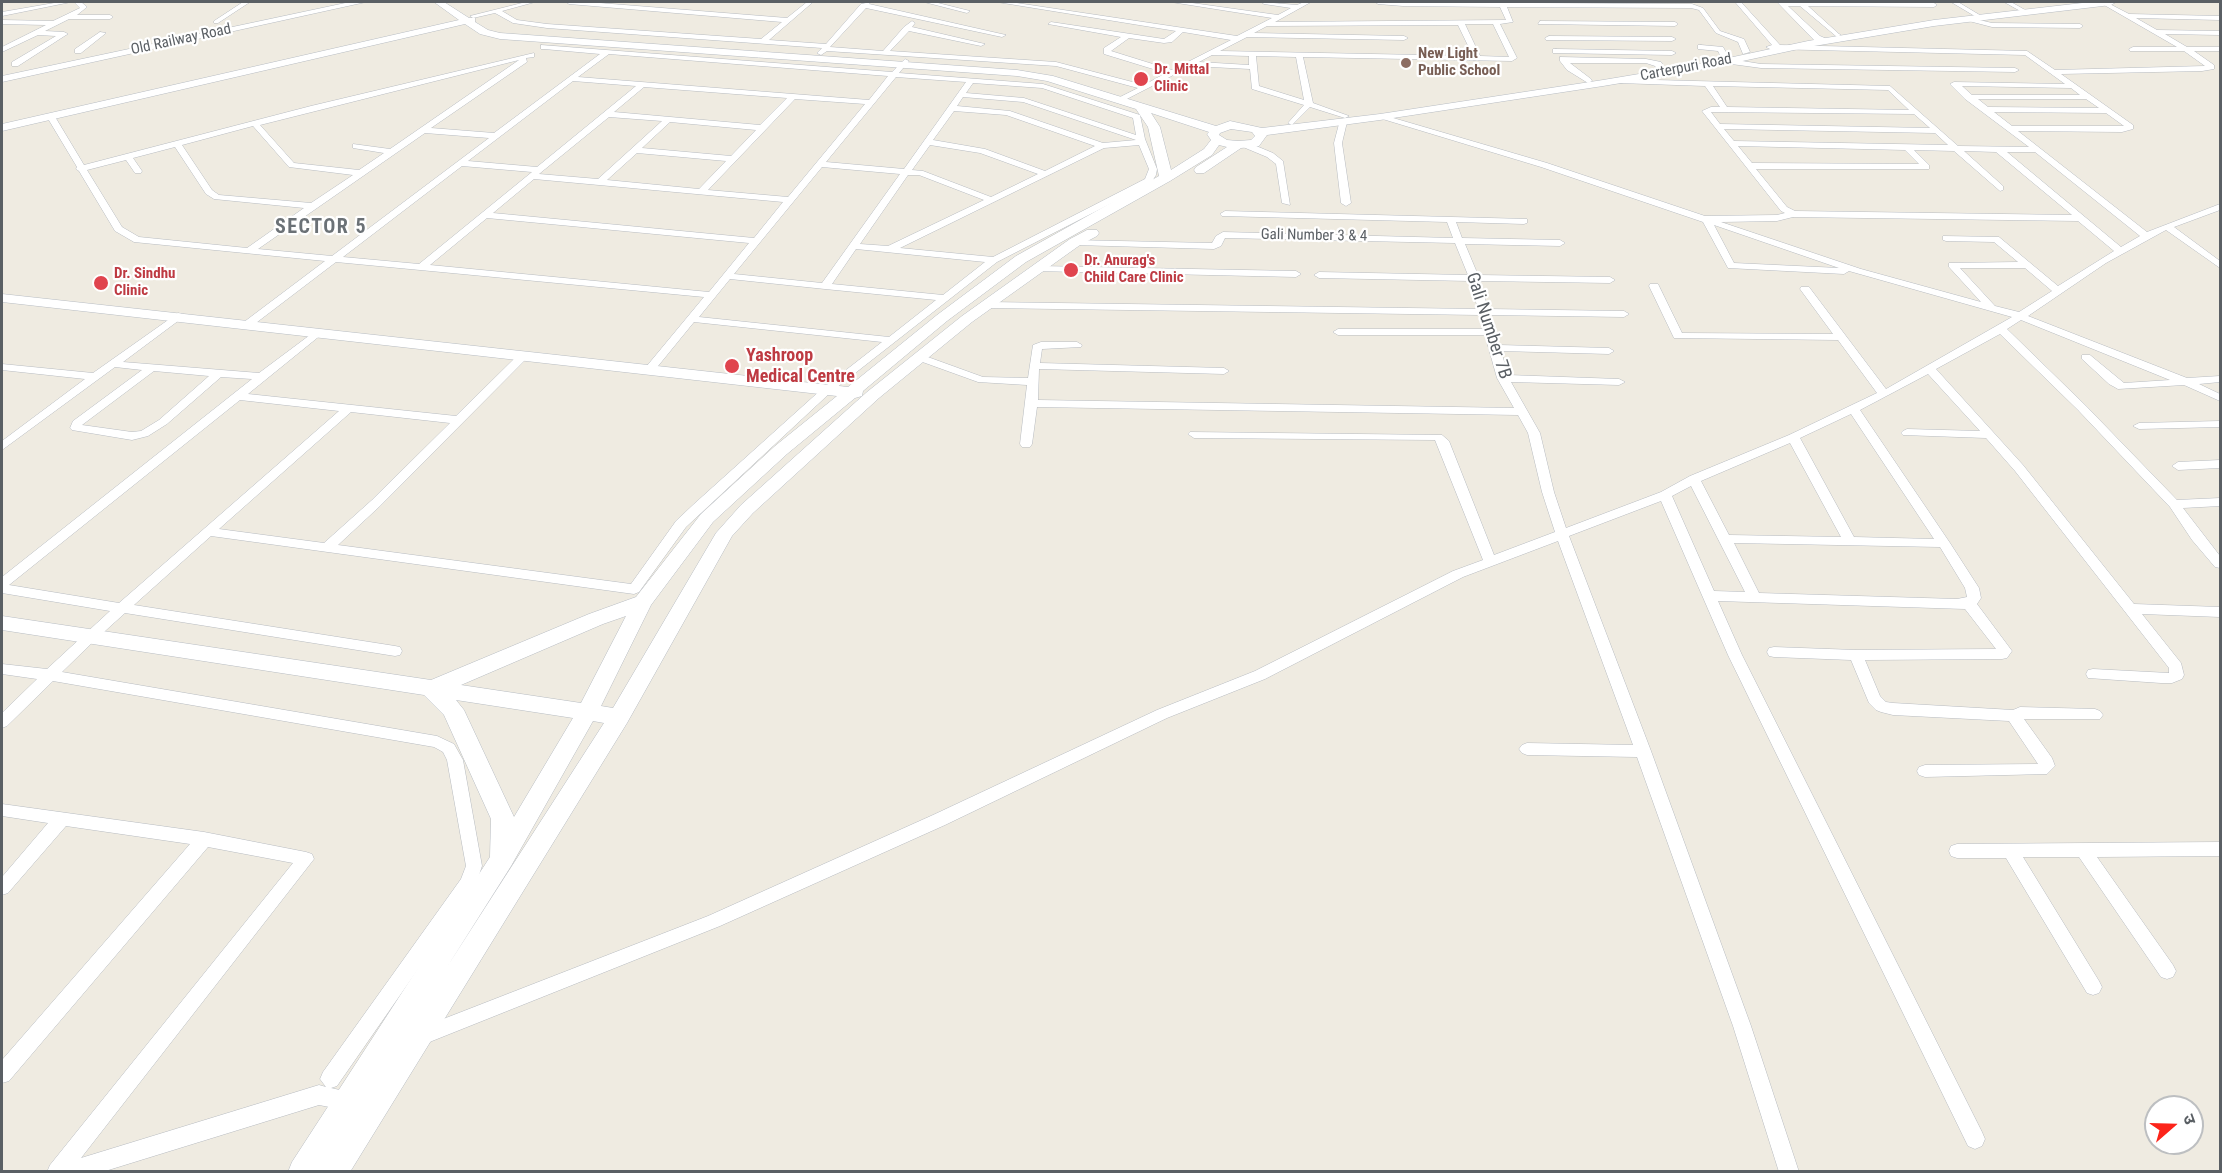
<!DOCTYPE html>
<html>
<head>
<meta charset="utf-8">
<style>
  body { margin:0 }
  #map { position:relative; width:2222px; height:1173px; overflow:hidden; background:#efebe1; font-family:"Roboto Condensed","Noto Sans Devanagari",sans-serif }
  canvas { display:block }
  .frame { position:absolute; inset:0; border:3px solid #5a5f64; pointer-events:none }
  .north { position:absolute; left:2144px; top:1095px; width:60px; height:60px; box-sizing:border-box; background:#fff; border:2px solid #bdbfc1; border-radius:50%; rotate:70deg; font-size:16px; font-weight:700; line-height:24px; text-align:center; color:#5a5f64 }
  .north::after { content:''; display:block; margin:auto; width:21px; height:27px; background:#fc241a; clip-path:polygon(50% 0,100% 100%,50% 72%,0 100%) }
</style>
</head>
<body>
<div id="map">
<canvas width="2222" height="1173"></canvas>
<div class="frame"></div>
<div class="north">उ</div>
</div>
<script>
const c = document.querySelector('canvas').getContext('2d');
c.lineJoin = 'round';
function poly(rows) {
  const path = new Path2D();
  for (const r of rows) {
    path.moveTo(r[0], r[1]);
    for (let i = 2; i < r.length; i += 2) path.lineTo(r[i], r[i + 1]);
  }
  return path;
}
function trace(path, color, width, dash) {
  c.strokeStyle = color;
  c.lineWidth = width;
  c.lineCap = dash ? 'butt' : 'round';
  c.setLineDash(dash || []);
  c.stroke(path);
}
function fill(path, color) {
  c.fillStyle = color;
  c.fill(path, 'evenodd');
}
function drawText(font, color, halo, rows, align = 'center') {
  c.font = font + ' "Roboto Condensed",sans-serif';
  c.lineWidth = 4.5;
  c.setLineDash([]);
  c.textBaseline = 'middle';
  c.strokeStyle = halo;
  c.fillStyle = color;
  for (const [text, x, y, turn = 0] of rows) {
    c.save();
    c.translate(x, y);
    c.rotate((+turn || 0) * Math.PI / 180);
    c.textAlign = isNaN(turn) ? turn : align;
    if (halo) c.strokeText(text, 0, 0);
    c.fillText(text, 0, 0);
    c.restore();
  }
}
const street = poly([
  [60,2,71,2,2,16,2,12,60,2],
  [74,2,81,2,87,7,77,15,110,15,113,17,110,19,69,19,45,31,64,32,68,34,66,35,18,66,12,66,12,62,56,36,38,35,2,52,2,47,46,25,2,24,2,20,53,21,80,8,74,2],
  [243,2,250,2,218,23,214,23,214,21,243,2],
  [526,2,535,2,502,11,517,20,547,24,761,39,782,22,569,4,566,2,587,2,787,18,807,2,813,2,769,40,826,44,861,4,871,2,869,4,1006,35,1002,37,866,8,830,47,883,51,904,27,912,21,915,23,912,27,985,44,981,46,909,31,890,51,1056,62,1144,85,1166,73,1104,54,1104,48,1121,37,1048,24,1051,22,1164,39,1176,31,997,2,1010,2,1237,36,1272,18,1171,2,1185,2,1278,15,1291,8,1264,4,1261,2,1297,5,1304,2,1311,2,1275,22,1506,20,1500,7,1403,6,1378,4,1375,2,1692,4,1703,8,1720,31,1744,39,1750,52,1743,54,1738,42,1716,33,1699,10,1691,8,1507,7,1513,22,1500,24,1517,58,1512,61,1303,57,1313,103,1349,116,1345,118,1310,107,1292,125,1288,123,1304,105,1252,89,1250,69,1191,66,1121,102,1117,100,1118,98,1138,88,1056,66,827,51,821,55,817,53,822,48,547,28,513,23,495,13,473,18,470,16,526,2],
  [1465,24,1493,24,1509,57,1480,56,1465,24],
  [1458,25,1473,56,1220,51,1247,37,1404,40,1408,38,1404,36,1254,33,1267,26,1458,25],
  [1183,32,1231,40,1172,70,1111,51,1129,38,1164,43,1172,42,1183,32],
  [1212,55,1249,56,1249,65,1199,62,1212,55],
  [1256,56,1296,57,1304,100,1259,86,1256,56],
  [924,2,934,2,970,11,967,13,924,2],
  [1735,2,1741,2,1780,45,2027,51,2055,70,2205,66,2184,51,2130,51,2129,49,2133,47,2177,47,2099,2,2106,2,2129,14,2220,16,2220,20,2136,18,2157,30,2220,31,2220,35,2165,34,2187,47,2220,47,2220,51,2194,51,2214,65,2214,69,2202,71,2061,74,2133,125,2133,129,2122,132,2018,131,2147,232,2220,204,2220,210,2174,227,2220,261,2220,268,2166,230,2106,263,2028,316,2187,378,2220,376,2220,382,2199,384,2220,394,2220,401,2184,385,2118,389,2109,384,2082,359,2082,355,2090,355,2124,383,2170,380,2021,320,2007,329,2086,406,2177,500,2220,498,2220,506,2183,508,2220,556,2220,568,2215,567,2192,540,2170,507,2078,410,2000,334,1936,369,2023,465,2134,604,2220,607,2220,617,2142,614,2181,663,2184,675,2182,679,2172,683,2161,683,2088,678,2086,674,2088,670,2093,669,2169,673,2169,668,2015,471,1986,438,1903,435,1901,433,1903,431,1907,429,1980,431,1928,374,1860,410,1950,543,1979,588,1981,598,1977,604,2012,651,2007,658,2002,659,1865,660,1880,696,1886,702,1893,703,2013,710,2020,707,2095,709,2100,711,2103,715,2100,719,2024,719,2052,758,2055,766,2047,774,1925,777,1919,775,1917,771,1919,767,1925,765,2038,764,2009,721,1893,715,1881,712,1876,710,1869,703,1851,660,1774,657,1769,656,1767,652,1769,648,1774,647,1856,650,1996,649,1965,609,1718,601,1742,655,1982,1132,1985,1139,1982,1146,1975,1149,1968,1146,1728,655,1661,501,1569,536,1651,751,1751,1026,1799,1172,1779,1172,1733,1026,1637,757,1527,755,1522,753,1519,749,1522,745,1527,743,1633,745,1558,541,1463,577,1265,679,1167,718,945,825,720,926,422,1045,415,1042,413,1036,415,1030,708,916,933,815,1157,710,1255,671,1453,571,1483,560,1435,440,1194,438,1188,434,1190,432,1442,435,1449,441,1494,555,1555,532,1542,492,1528,433,1518,415,1037,407,1032,444,1030,447,1022,447,1020,444,1027,385,978,382,917,360,917,356,925,356,983,377,1028,378,1033,345,1041,342,1077,342,1082,345,1081,347,1042,349,1040,363,1224,368,1229,371,1224,374,1039,369,1038,400,1514,408,1497,378,1485,335,1338,335,1333,332,1338,329,1483,329,1480,315,987,308,982,305,987,302,1478,309,1470,281,1319,278,1314,275,1319,272,1468,275,1455,243,1225,238,1221,246,1214,249,1075,245,1072,244,1072,240,1212,243,1216,236,1223,232,1453,238,1447,222,1222,216,1220,214,1225,211,1527,219,1527,223,1524,224,1456,222,1462,238,1560,240,1565,243,1560,246,1465,244,1478,275,1610,277,1615,280,1610,283,1480,281,1488,309,1624,311,1629,314,1624,317,1490,315,1499,345,1609,348,1614,351,1609,354,1501,351,1508,375,1619,379,1625,382,1619,385,1511,382,1540,433,1554,492,1566,528,1661,492,1690,476,1789,435,1877,393,1838,340,1674,338,1649,286,1650,284,1658,284,1659,286,1682,333,1833,334,1800,289,1801,287,1809,287,1886,389,2012,317,1849,271,1844,274,1728,268,1703,222,1541,167,1376,117,1383,115,1547,163,1705,216,1777,215,1785,213,1781,211,1702,111,1711,107,1720,107,1705,86,1619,83,1615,81,1616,79,1890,86,1958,146,2029,147,1965,99,1950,84,1954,82,2065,84,2025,55,1770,49,1766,47,1772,45,1735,2],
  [1713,86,1888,90,1909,110,1727,107,1713,86],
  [1962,86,2071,88,2080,95,1972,95,1962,86],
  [1978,99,2086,99,2099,108,1988,107,1978,99],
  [1711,112,1914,114,1930,128,1720,124,1711,112],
  [1994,112,2106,113,2124,126,2012,126,1994,112],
  [1724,129,1935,133,1948,145,1734,141,1724,129],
  [1738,146,1905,150,1919,164,1752,163,1738,146],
  [1914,150,1954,151,2000,191,2003,190,2003,186,1964,151,1996,152,2072,215,1795,211,1787,207,1756,169,1929,169,1929,165,1914,150],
  [2007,152,2035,152,2140,236,2121,247,2007,152],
  [1793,217,2078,221,2114,251,2058,286,1999,237,1943,236,1943,240,1946,241,1994,242,2018,262,1949,263,1949,267,1981,302,1861,269,1721,222,1777,221,1793,217],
  [1714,225,1839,268,1734,263,1714,225],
  [1960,268,2025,268,2052,291,2019,312,1995,306,1960,268],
  [1851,414,1934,539,1854,537,1800,438,1851,414],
  [1790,443,1841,537,1729,535,1701,481,1790,443],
  [1691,486,1745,592,1714,591,1672,496,1691,486],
  [1734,543,1940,547,1965,588,1967,597,1957,599,1759,593,1734,543],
  [1777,2,1934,3,1937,5,1934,7,1808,6,1839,34,1841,35,1837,37,1800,6,1788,6,1820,36,1827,39,1827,43,1824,43,1814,40,1777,2],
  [1951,2,1958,2,1983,17,1978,18,1951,2],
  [2004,2,2011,2,2027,11,2022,12,2004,2],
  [1967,17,1992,23,2080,24,2083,26,2080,28,1992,27,1965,20,1967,17],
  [1540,21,1675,22,1678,24,1675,26,1538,24,1540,21],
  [100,32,106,33,81,53,75,53,75,49,100,32],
  [1549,36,1672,37,1676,39,1672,41,1546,40,1545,38,1549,36],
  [541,45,892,72,905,59,909,61,899,73,1043,84,1140,115,1145,139,1157,169,1156,175,1151,183,997,262,831,392,686,527,639,592,634,594,211,536,134,605,395,646,400,647,402,651,400,655,395,656,125,613,94,641,62,672,437,736,454,744,463,760,482,866,475,887,337,1086,331,1088,357,1094,360,1101,357,1108,350,1111,319,1105,102,1172,47,1172,50,1165,293,863,208,847,9,1081,2,1083,2,1060,190,844,66,826,8,893,2,895,2,877,48,823,2,816,2,804,204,832,306,852,312,854,314,859,81,1158,319,1085,326,1087,320,1079,323,1072,461,879,466,866,447,760,443,752,434,747,53,681,7,726,2,728,2,713,37,679,2,674,2,664,47,669,110,611,2,593,2,577,252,379,221,377,167,424,148,436,132,440,72,430,70,428,73,421,142,370,115,367,2,450,2,441,85,379,2,370,2,364,93,373,178,313,182,314,182,318,123,362,259,373,318,329,323,332,322,334,248,394,456,416,520,353,528,353,528,357,380,506,338,545,631,584,676,521,694,504,823,388,882,342,694,322,654,371,650,372,645,369,646,367,704,297,336,262,252,326,244,326,244,322,325,261,134,242,115,231,79,171,76,169,77,167,47,117,54,115,84,165,311,106,534,53,534,57,526,58,527,62,431,128,494,133,600,54,544,49,541,49,541,45],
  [609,54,888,76,869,100,578,77,609,54],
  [519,60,390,149,353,144,353,148,384,153,359,170,294,163,260,125,519,60],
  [896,77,966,82,904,169,826,162,896,77],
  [573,81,636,86,537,167,468,161,573,81],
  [973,83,1042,88,1133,118,1136,135,1024,98,966,93,973,83],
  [644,87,787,98,760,125,614,112,644,87],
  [963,97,1023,102,1136,140,1103,143,1010,111,957,106,963,97],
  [795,99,865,104,788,197,708,190,795,99],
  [954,111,1006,115,1095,146,1045,171,985,149,933,140,954,111],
  [609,117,662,121,598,179,539,174,609,117],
  [670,122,756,130,731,156,642,148,670,122],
  [253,126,289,167,353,175,311,203,219,195,212,190,182,145,253,126],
  [425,133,489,138,332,256,258,249,425,133],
  [930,145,980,153,1038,174,991,197,923,171,912,170,930,145],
  [1139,145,1149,169,1145,179,993,257,900,248,1104,148,1139,145],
  [175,147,206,194,214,199,304,208,247,248,139,237,122,227,87,170,126,160,135,173,141,173,142,171,133,158,175,147],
  [637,153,726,161,699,189,607,180,637,153],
  [462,166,532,172,419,264,343,257,462,166],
  [822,167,900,174,822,283,734,274,822,167],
  [908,175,919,175,984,200,888,246,860,244,908,175],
  [534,179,783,202,754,238,493,213,534,179],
  [487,218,749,243,709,292,430,265,487,218],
  [856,249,985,262,943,295,832,284,856,249],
  [730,279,825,289,936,300,889,337,699,317,730,279],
  [154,371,209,376,159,420,141,431,132,432,82,425,154,371],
  [240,400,339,411,119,603,9,585,240,400],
  [351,412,450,423,372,500,324,543,219,529,351,412],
  [1701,45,1723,47,1730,59,1761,64,2015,68,2019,70,2015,72,1761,68,1724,63,1718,51,1698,49,1698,45,1701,45],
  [1556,49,1672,51,1676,53,1672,55,1553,53,1553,49,1556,49],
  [1560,57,1646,59,1661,62,1666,70,1659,72,1655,66,1646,63,1570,63,1591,79,1592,81,1588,83,1567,70,1560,61,1560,57],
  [1340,120,1347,122,1342,143,1351,203,1346,206,1341,203,1334,143,1340,120],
  [1243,143,1249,143,1273,153,1283,161,1290,205,1282,203,1276,164,1267,157,1243,147,1243,143],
  [1038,266,1296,271,1301,274,1296,277,1035,271,1035,267,1038,266],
  [2220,421,2220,427,2139,429,2133,426,2139,423,2220,421],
  [2220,460,2220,468,2178,470,2172,466,2178,462,2220,460],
  [2220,842,2220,856,2097,857,2173,965,2176,971,2173,977,2167,979,2161,977,2079,857,2023,857,2099,981,2102,987,2099,993,2093,995,2087,993,2006,858,1957,858,1951,856,1949,851,1951,846,1957,844,2220,842]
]);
const secondary = poly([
  [350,2,366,2,2,82,2,76,350,2],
  [434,2,444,2,469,18,475,18,475,22,488,30,500,33,1017,70,1053,76,1216,126,1230,121,1262,128,1380,114,1603,80,1705,63,1808,41,1934,20,2091,2,2116,2,2111,5,1934,26,1808,47,1705,69,1603,86,1380,120,1267,135,1259,146,1241,148,1204,173,1196,173,1194,170,1196,167,1227,147,1219,145,1212,155,1170,181,1026,262,947,321,863,391,862,396,855,398,787,454,713,522,651,605,601,706,613,708,716,533,741,505,867,392,962,316,1070,239,1087,230,1097,230,1099,233,1097,236,1080,245,972,322,879,398,753,513,732,536,627,723,350,1172,288,1172,292,1162,490,857,491,819,444,715,424,695,2,630,2,616,431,680,589,614,636,597,701,514,775,446,837,396,2,302,2,294,848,387,937,315,1016,256,1159,176,1148,127,1136,109,1047,81,1017,76,500,39,480,34,465,24,2,131,2,124,459,20,434,2],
  [1151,113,1209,132,1207,134,1211,140,1204,149,1171,170,1160,127,1151,113],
  [1231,129,1252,132,1255,136,1251,140,1238,141,1227,140,1219,135,1220,133,1231,129],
  [626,616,581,703,461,685,603,624,626,616],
  [456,700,573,718,514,817,464,710,456,700],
  [593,721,604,723,447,967,511,866,593,721]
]);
trace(street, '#b7bbc0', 1);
trace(secondary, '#b7bcc2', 1);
fill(street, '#fff');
fill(secondary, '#fff');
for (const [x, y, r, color] of [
  [1406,63,6,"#8d6e63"],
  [1141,79,8,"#e0444e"],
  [1071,270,8,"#e0444e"],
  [101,283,8,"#e0444e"],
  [732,366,8,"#e0444e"]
]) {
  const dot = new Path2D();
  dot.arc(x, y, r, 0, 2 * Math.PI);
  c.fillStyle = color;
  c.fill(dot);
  trace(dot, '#fff', 2);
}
drawText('15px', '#5a5f64', '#fff', [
  ["Old Railway Road",181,40,-12],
  ["Carterpuri Road",1686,68,-11],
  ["Gali Number 3 & 4",1314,236,1]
]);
drawText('bold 15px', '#785e54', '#fff', [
  ["New Light",1418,54],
  ["Public School",1418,71]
], 'left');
drawText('bold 15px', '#be3a42', '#fff', [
  ["Dr. Mittal",1154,70],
  ["Clinic",1154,87],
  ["Dr. Anurag's",1084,261],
  ["Child Care Clinic",1084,278],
  ["Dr. Sindhu",114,274],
  ["Clinic",114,291]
], 'left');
drawText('18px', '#5a5f64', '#fff', [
  ["Gali Number 7B",1488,326,72]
]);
drawText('bold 18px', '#be3a42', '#fff', [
  ["Yashroop",746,356],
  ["Medical Centre",746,377]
], 'left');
c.letterSpacing = '1.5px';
drawText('bold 20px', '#6b7176', '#fff', [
  ["SECTOR 5",321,228]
]);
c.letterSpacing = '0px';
</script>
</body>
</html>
